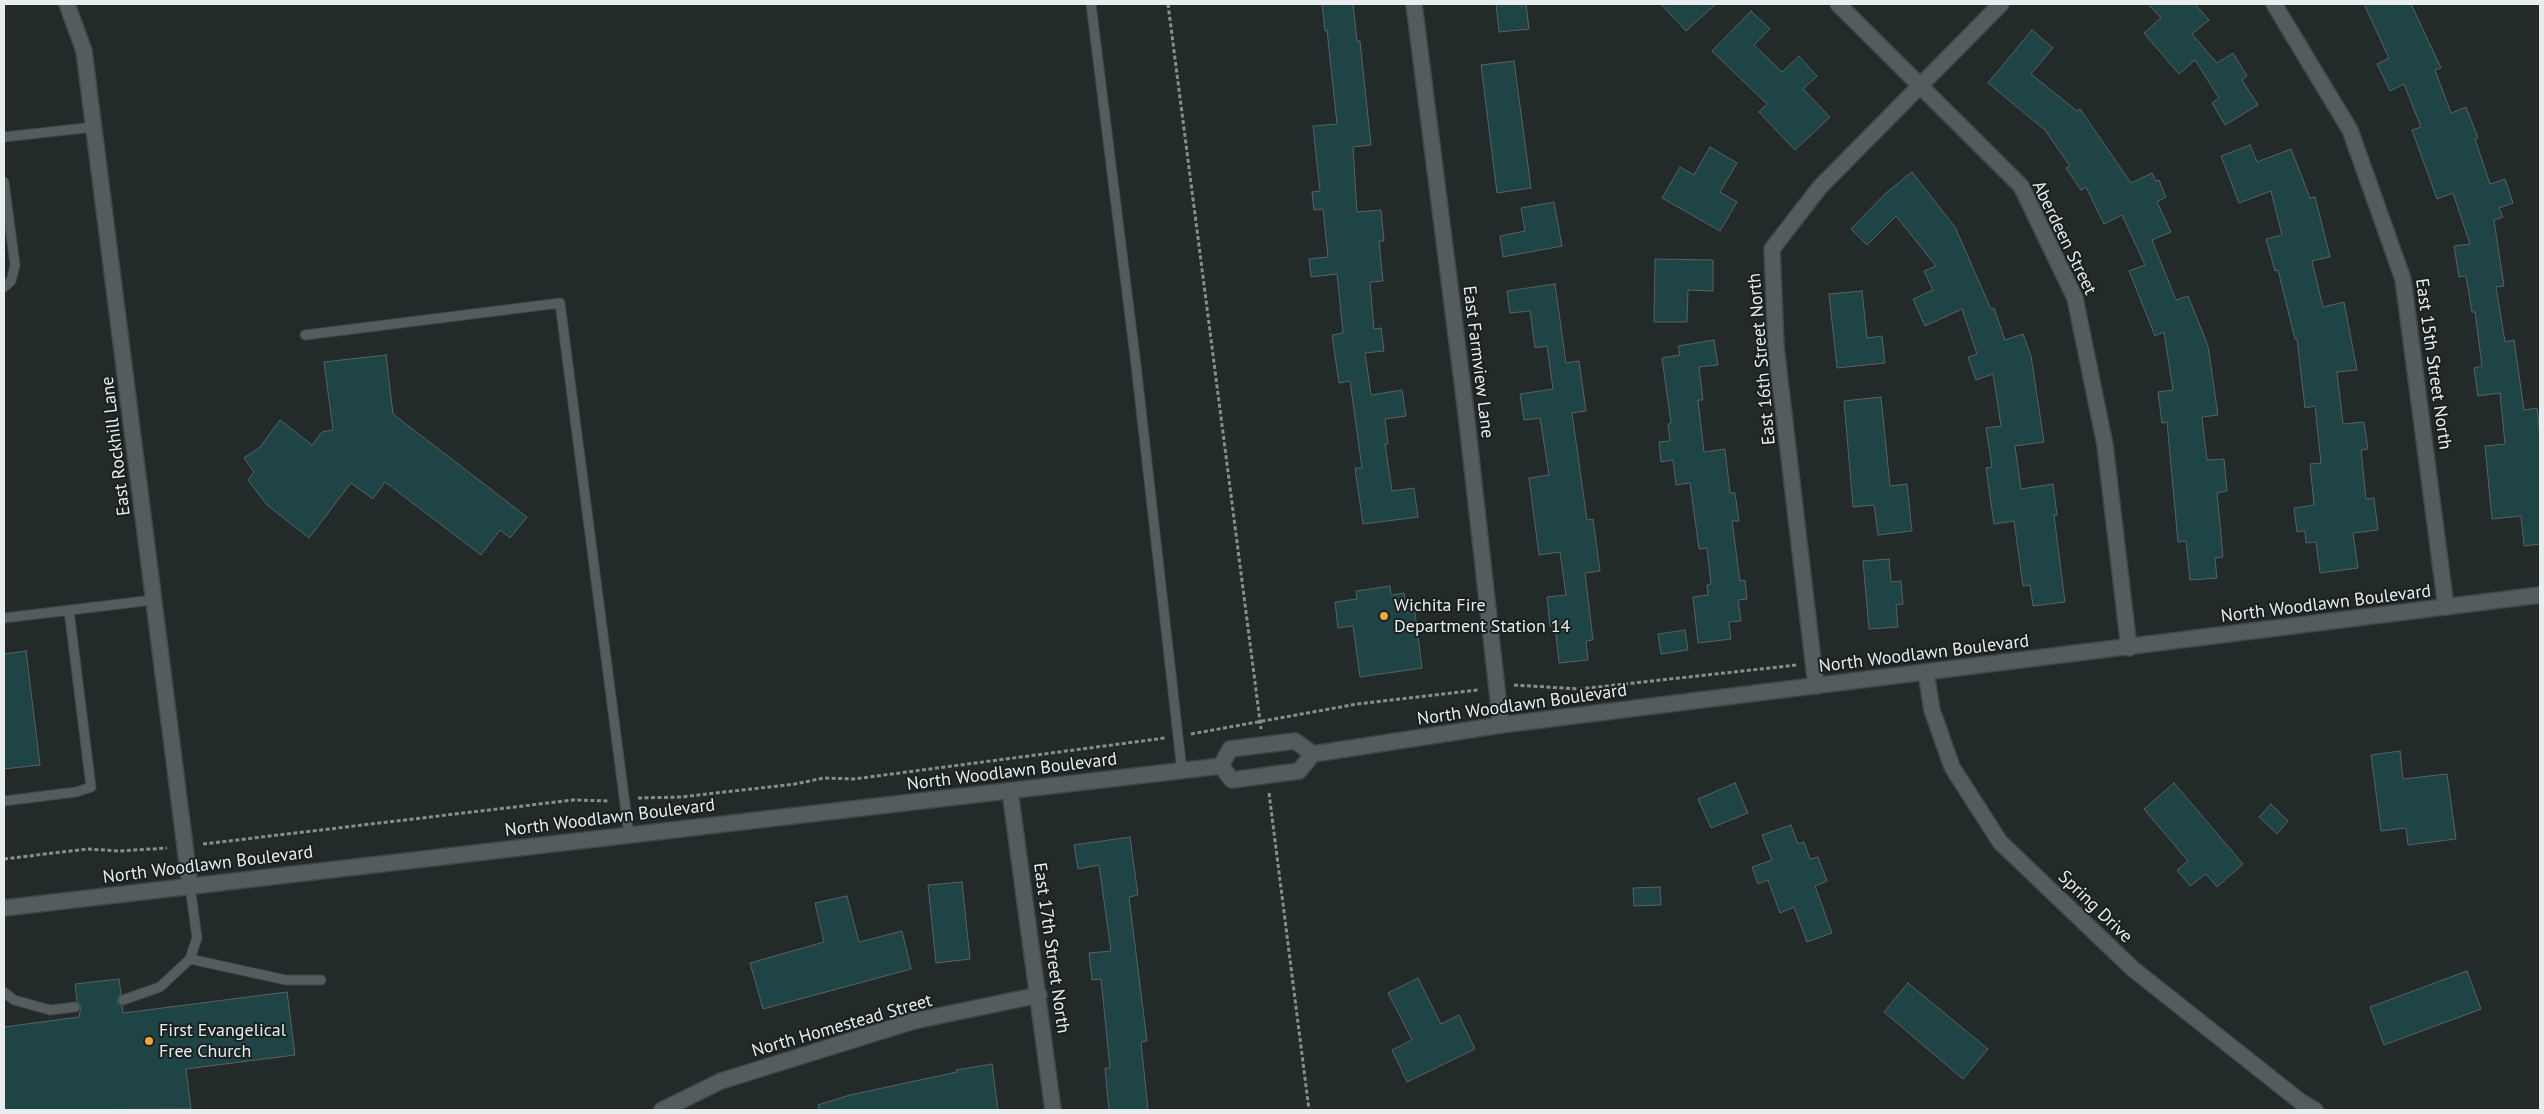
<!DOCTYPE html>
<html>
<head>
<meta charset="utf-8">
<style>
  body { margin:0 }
  #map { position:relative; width:2544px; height:1114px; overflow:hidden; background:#222a2a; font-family:"PT Sans",sans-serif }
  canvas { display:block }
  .frame { position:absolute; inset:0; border:5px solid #e8edee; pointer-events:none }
</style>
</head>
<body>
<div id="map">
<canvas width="2544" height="1114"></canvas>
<div class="frame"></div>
</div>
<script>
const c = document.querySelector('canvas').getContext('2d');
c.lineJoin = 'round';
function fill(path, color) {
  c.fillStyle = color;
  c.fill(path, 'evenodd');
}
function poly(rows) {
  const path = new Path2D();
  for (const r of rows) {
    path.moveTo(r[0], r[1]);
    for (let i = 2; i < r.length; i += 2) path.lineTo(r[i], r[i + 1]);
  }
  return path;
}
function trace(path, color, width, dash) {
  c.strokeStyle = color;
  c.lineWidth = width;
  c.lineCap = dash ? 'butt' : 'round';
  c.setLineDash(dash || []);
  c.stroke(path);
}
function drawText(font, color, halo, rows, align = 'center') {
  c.font = font + ' "PT Sans",sans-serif';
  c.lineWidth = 4;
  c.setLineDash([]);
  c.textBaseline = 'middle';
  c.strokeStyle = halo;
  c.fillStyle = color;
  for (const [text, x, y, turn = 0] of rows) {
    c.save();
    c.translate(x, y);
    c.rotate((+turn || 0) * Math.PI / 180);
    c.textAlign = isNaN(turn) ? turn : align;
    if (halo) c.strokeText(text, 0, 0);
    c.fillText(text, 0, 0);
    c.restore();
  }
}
const building = poly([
  [1322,4,1353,4,1357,41,1360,41,1371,145,1353,147,1357,212,1381,210,1384,241,1379,241,1383,281,1370,282,1374,329,1381,328,1384,351,1365,353,1371,395,1402,390,1406,416,1385,419,1388,444,1385,444,1392,491,1414,488,1418,517,1363,524,1355,468,1362,468,1350,381,1339,383,1332,335,1343,333,1337,274,1311,277,1309,259,1328,257,1323,209,1314,210,1312,192,1320,191,1313,126,1337,124,1327,30,1325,31,1322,4],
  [1496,4,1526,4,1529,29,1499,32,1496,4],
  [1661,4,1716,4,1686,31,1661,4],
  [2148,4,2195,4,2209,20,2192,34,2217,63,2233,53,2247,76,2242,80,2258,105,2225,125,2212,103,2219,98,2195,60,2179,74,2144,33,2161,18,2148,4],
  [2364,4,2411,4,2441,68,2435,70,2451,113,2466,107,2478,138,2475,139,2490,184,2505,179,2513,203,2499,208,2503,217,2494,220,2504,286,2496,287,2505,342,2514,340,2524,410,2537,408,2540,435,2540,544,2524,546,2521,516,2492,519,2485,446,2505,444,2500,393,2478,396,2474,368,2482,366,2475,312,2472,312,2466,276,2459,277,2454,246,2470,244,2453,193,2437,199,2412,130,2421,127,2404,84,2390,91,2377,64,2389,58,2364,4],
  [1751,11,1770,29,1754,45,1782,72,1799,56,1817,76,1803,89,1830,117,1795,150,1759,112,1767,104,1712,51,1751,11],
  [2032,30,2053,48,2031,74,2077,111,2080,109,2131,183,2152,173,2156,181,2159,180,2166,197,2157,202,2171,232,2152,240,2176,300,2188,296,2208,346,2218,415,2202,417,2207,460,2224,459,2227,491,2217,493,2223,557,2215,558,2217,578,2190,580,2186,541,2178,542,2167,422,2162,423,2158,392,2173,390,2164,332,2155,336,2129,271,2145,265,2122,215,2104,224,2086,187,2081,190,2066,168,2070,166,2045,130,1988,83,2032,30],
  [1514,61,1531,188,1497,193,1481,65,1514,61],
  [2250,145,2257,162,2291,149,2310,198,2315,197,2330,257,2312,261,2323,307,2344,302,2357,370,2337,372,2343,424,2364,422,2368,449,2361,450,2366,499,2374,498,2378,530,2353,533,2358,568,2320,573,2316,542,2306,543,2305,531,2297,532,2294,508,2314,505,2310,464,2321,463,2315,406,2305,408,2297,339,2295,339,2278,270,2275,271,2266,239,2282,235,2271,191,2239,203,2221,156,2250,145],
  [1710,147,1737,163,1720,192,1737,202,1720,231,1662,198,1680,167,1694,175,1710,147],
  [1912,172,1955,227,1991,309,1994,308,2005,340,2023,334,2031,356,2044,442,2015,446,2021,489,2053,484,2057,515,2054,515,2065,602,2033,606,2030,585,2023,586,2014,521,1994,524,1986,468,1992,467,1986,428,2001,426,1993,374,1976,380,1968,357,1977,354,1962,309,1925,326,1913,299,1933,290,1924,271,1936,266,1896,216,1867,245,1851,229,1886,193,1912,172],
  [1554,202,1562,246,1503,257,1500,236,1525,231,1521,208,1554,202],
  [1655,259,1713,260,1713,291,1688,290,1687,322,1654,322,1655,259],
  [1555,284,1566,363,1579,361,1586,411,1572,413,1587,520,1593,519,1600,571,1585,573,1593,640,1586,641,1588,660,1559,663,1555,625,1550,626,1547,597,1566,595,1560,552,1539,555,1529,478,1549,475,1540,418,1524,420,1520,394,1553,389,1547,346,1535,348,1530,311,1510,313,1507,291,1555,284],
  [1862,291,1867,338,1882,336,1885,363,1837,368,1829,294,1862,291],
  [1714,340,1718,365,1699,367,1703,400,1698,400,1704,452,1725,449,1730,493,1735,493,1739,521,1732,521,1740,581,1745,580,1747,599,1738,600,1741,621,1729,622,1731,639,1698,643,1693,597,1708,595,1707,585,1711,584,1707,548,1699,549,1690,483,1676,485,1673,460,1661,462,1659,442,1670,441,1668,424,1671,423,1662,358,1680,355,1678,346,1714,340],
  [386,355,393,414,527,517,510,538,500,530,481,555,385,482,373,499,351,483,309,538,267,505,248,480,254,472,244,458,260,447,280,420,312,445,322,432,333,430,324,362,386,355],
  [1881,397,1890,486,1907,484,1912,531,1878,535,1874,505,1853,507,1844,401,1881,397],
  [1889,559,1891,582,1901,581,1903,604,1896,605,1898,627,1869,629,1863,561,1889,559],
  [1390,586,1391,595,1404,593,1407,613,1415,612,1422,668,1360,677,1353,626,1338,628,1335,602,1357,599,1356,591,1390,586],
  [1685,630,1688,650,1661,654,1658,634,1685,630],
  [26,651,40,765,4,769,4,654,26,651],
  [2400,751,2403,779,2447,774,2456,839,2408,845,2406,828,2381,831,2371,755,2400,751],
  [1735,783,1748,813,1711,828,1698,799,1735,783],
  [2174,783,2243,864,2217,887,2206,874,2190,886,2177,870,2188,861,2144,809,2174,783],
  [2271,804,2288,821,2277,834,2259,817,2271,804],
  [1791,825,1798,844,1804,842,1810,859,1818,857,1827,881,1815,886,1832,933,1807,942,1794,907,1780,913,1768,880,1758,884,1752,867,1772,860,1762,835,1791,825],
  [1130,837,1138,895,1129,897,1147,1041,1141,1042,1148,1110,1109,1110,1105,1068,1110,1068,1101,979,1092,980,1089,953,1111,951,1104,901,1099,865,1078,869,1074,845,1130,837],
  [962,882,970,959,936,963,928,885,962,882],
  [1660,887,1661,905,1634,906,1633,888,1660,887],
  [847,896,859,942,902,931,911,969,763,1009,750,963,824,942,815,903,847,896],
  [2467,971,2481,1009,2384,1045,2370,1007,2467,971],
  [1418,978,1441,1024,1459,1015,1475,1049,1407,1082,1392,1050,1412,1040,1388,993,1418,978],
  [119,979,121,994,117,1002,122,1006,123,1013,287,992,295,1055,186,1069,191,1109,4,1110,4,1027,79,1017,81,1006,77,1001,75,984,119,979],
  [1908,983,1988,1049,1963,1079,1884,1012,1908,983],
  [992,1064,998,1110,819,1110,818,1105,850,1095,957,1072,956,1070,992,1064]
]);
fill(building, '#1f4445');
trace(building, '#596262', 1);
const lane = poly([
  [1091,4,1136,365,1182,771],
  [4,137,94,127],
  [4,182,15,265,11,281,4,287],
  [305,335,560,303,629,835],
  [4,618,153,600],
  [4,801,76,792,91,787,69,610],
  [190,959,286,980,321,980],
  [4,992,14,1000,50,1010,75,1007],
  [123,1000,160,987,190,959,197,938,190,886]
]);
const street = poly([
  [67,4,84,51,190,886],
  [1414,4,1466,413,1501,725],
  [1838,4,2021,186,2075,298,2105,445,2129,648],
  [2274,4,2350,130,2403,279,2446,607],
  [1926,673,1932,710,1952,767,2000,842,2133,969,2301,1102,2315,1110],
  [1816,686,1776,347,1772,249,1820,187,2001,4],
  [1010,791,1053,1110],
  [662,1110,721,1081,914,1021,1039,995]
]);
const secondary = poly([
  [1221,766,1232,780,1299,771,1313,754,1501,725,2540,595],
  [1221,766,1230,749,1295,741,1313,754],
  [4,908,1221,766]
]);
trace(lane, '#404748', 11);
trace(street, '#404748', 18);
trace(secondary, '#404748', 18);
trace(poly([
  [1168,4,1261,729],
  [1514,685,1579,689,1797,665],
  [1191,734,1357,704,1478,690],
  [1269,793,1309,1110],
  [638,798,681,797,795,784,824,778,854,779,1165,738],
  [203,844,573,800,609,801],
  [4,859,87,849,119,851,167,848]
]), '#878e8e', 3, [4, 2.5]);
trace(lane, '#545d5d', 9);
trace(street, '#545d5d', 15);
trace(secondary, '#545d5d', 15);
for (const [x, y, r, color] of [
  [1384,616,5,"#eda83c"],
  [149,1041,5,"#eda83c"]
]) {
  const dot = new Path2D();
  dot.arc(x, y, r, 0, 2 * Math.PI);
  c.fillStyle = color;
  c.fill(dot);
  trace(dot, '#192020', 2);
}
drawText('18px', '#e8edee', '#192020', [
  ["Aberdeen Street",2064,238,64],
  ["East 16th Street North",1762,359,-95],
  ["East Farmview Lane",1478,362,83],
  ["East 15th Street North",2433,364,82],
  ["East Rockhill Lane",116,446,-97],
  ["North Woodlawn Boulevard",2326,604,-7],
  ["North Woodlawn Boulevard",1924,654,-7],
  ["North Woodlawn Boulevard",1522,705,-8],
  ["North Woodlawn Boulevard",1012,772,-7],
  ["North Woodlawn Boulevard",610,818,-7],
  ["North Woodlawn Boulevard",208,865,-7],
  ["Spring Drive",2095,907,44],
  ["East 17th Street North",1051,948,82],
  ["North Homestead Street",842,1026,-16]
]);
drawText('18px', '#e8edee', '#192020', [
  ["Wichita Fire",1394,606],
  ["Department Station 14",1394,627],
  ["First Evangelical",159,1031],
  ["Free Church",159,1052]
], 'left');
</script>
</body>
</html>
